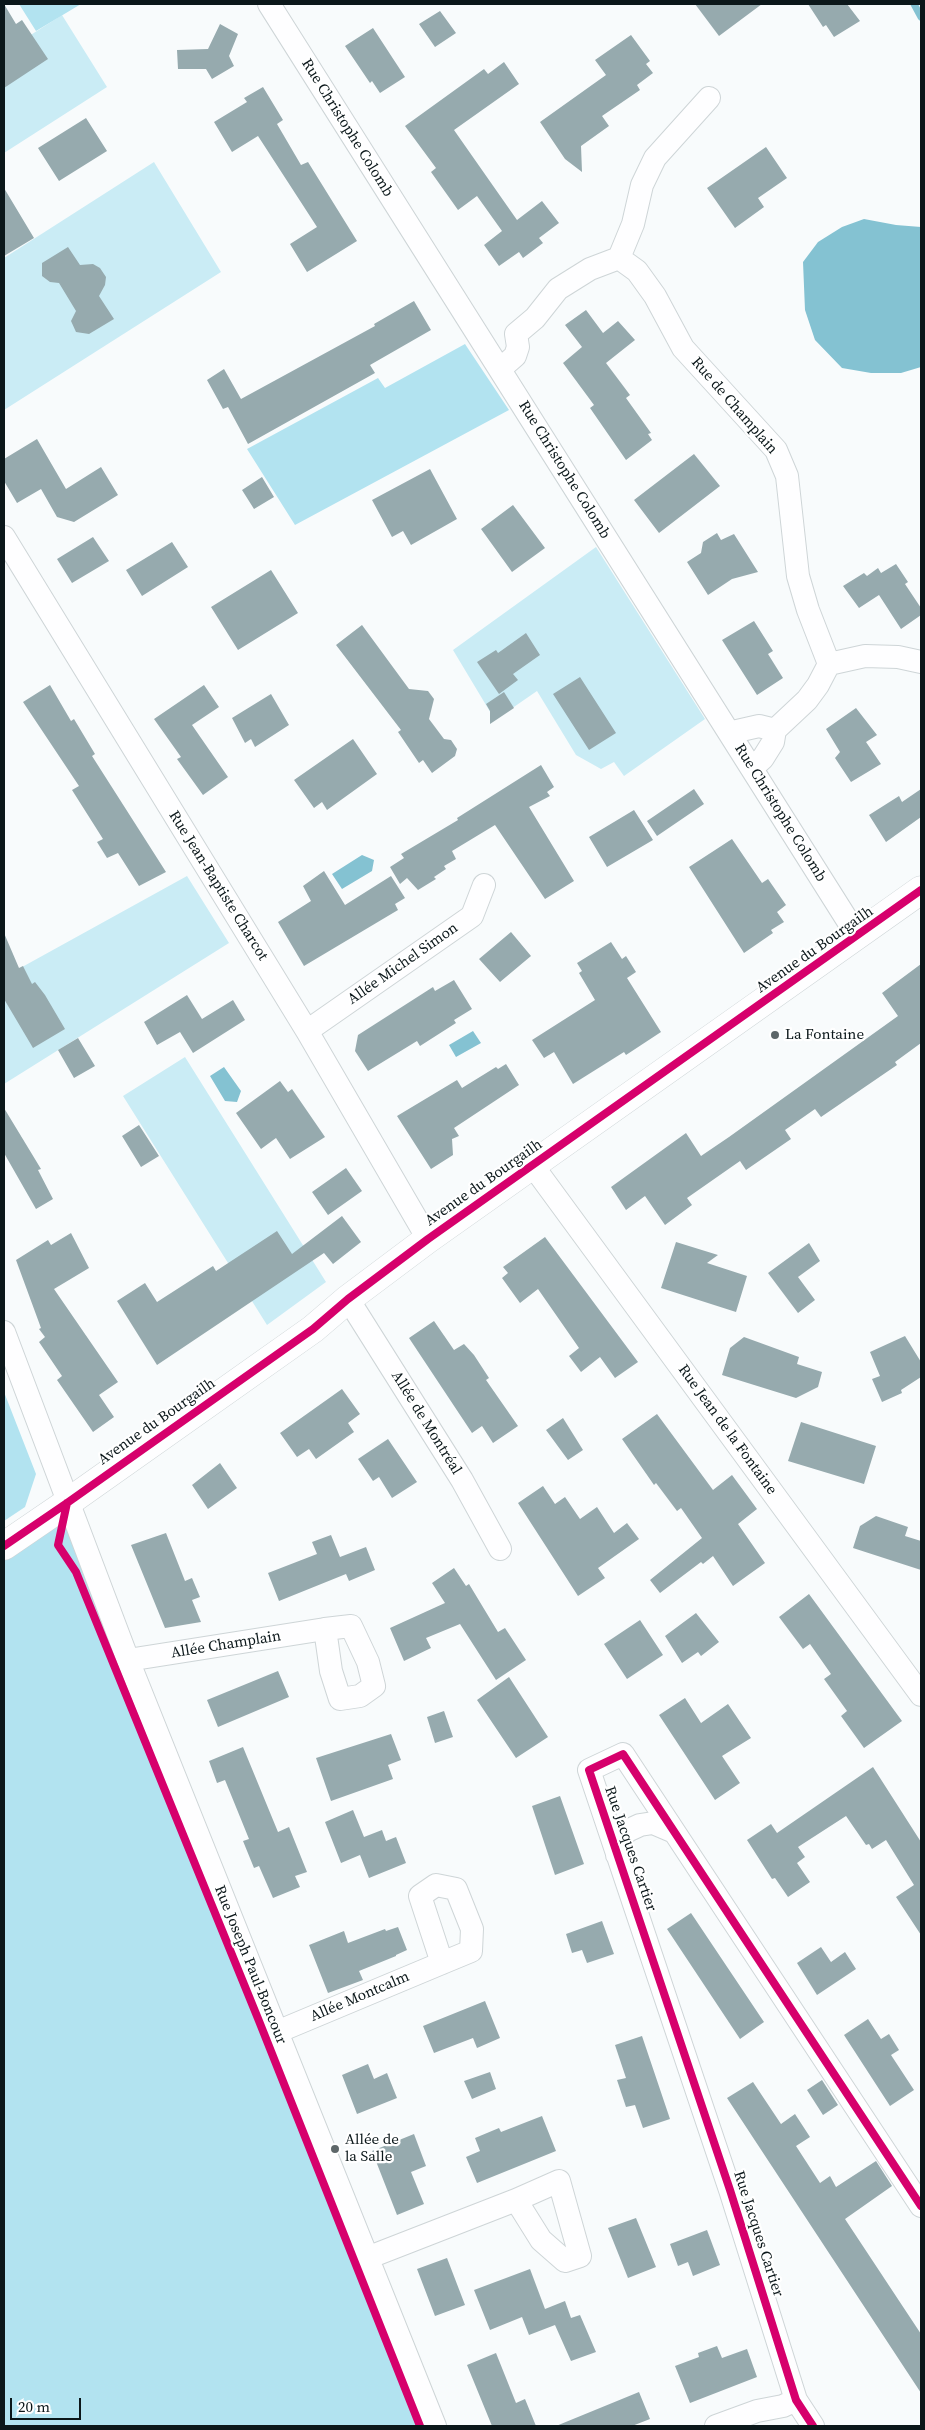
<!DOCTYPE html>
<html>
<head>
<meta charset="utf-8">
<style>
  body { margin:0 }
  #map { position:relative; width:925px; height:2430px; overflow:hidden; background:#f8fbfc; font-family:"Source Serif 4",serif }
  canvas { display:block }
  .frame { position:absolute; inset:0; border:5px solid #0b171a; pointer-events:none }
  .scale { position:absolute; left:10px; top:2398px; width:71px; height:22px; box-sizing:border-box; border:2px solid #0b171a; border-top:0; padding-left:6px; font-size:15px; line-height:18px; white-space:nowrap; color:#0b171a; -webkit-text-stroke:4px #fff; paint-order:stroke }
</style>
</head>
<body>
<div id="map">
<canvas width="925" height="2430"></canvas>
<div class="frame"></div>
<div class="scale">20 m</div>
</div>
<script>
const c = document.querySelector('canvas').getContext('2d');
c.lineJoin = 'round';
function fill(path, color) {
  c.fillStyle = color;
  c.fill(path, 'evenodd');
}
function poly(rows) {
  const path = new Path2D();
  for (const r of rows) {
    path.moveTo(r[0], r[1]);
    for (let i = 2; i < r.length; i += 2) path.lineTo(r[i], r[i + 1]);
  }
  return path;
}
function trace(path, color, width, dash) {
  c.strokeStyle = color;
  c.lineWidth = width;
  c.lineCap = dash ? 'butt' : 'round';
  c.setLineDash(dash || []);
  c.stroke(path);
}
function drawText(font, color, halo, rows, align = 'center') {
  c.font = font + ' "Source Serif 4",serif';
  c.lineWidth = 4.5;
  c.setLineDash([]);
  c.textBaseline = 'middle';
  c.strokeStyle = halo;
  c.fillStyle = color;
  for (const [text, x, y, turn = 0] of rows) {
    c.save();
    c.translate(x, y);
    c.rotate((+turn || 0) * Math.PI / 180);
    c.textAlign = isNaN(turn) ? turn : align;
    if (halo) c.strokeText(text, 0, 0);
    c.fillText(text, 0, 0);
    c.restore();
  }
}
fill(poly([
  [62,15,107,87,4,153,4,52],
  [154,162,221,272,4,410,4,258],
  [596,547,705,719,624,776,614,762,601,769,576,755,537,691,495,720,453,650],
  [187,876,229,943,4,1084,4,977],
  [185,1057,326,1282,267,1325,123,1096]
]), '#caecf5');
fill(poly([
  [19,4,81,4,36,31],
  [465,344,509,410,295,525,247,449,378,378,385,388],
  [4,1392,36,1474,25,1507,4,1521],
  [67,1503,435,2426,4,2426,4,1546]
]), '#b2e3f0');
fill(poly([
  [864,219,896,225,921,227,921,367,901,373,871,373,842,368,815,340,805,310,803,262,818,242,842,227],
  [362,855,374,860,372,871,342,889,332,874],
  [473,1031,481,1043,456,1057,449,1045],
  [224,1067,241,1091,237,1102,225,1101,210,1076]
]), '#84c2d2');
trace(poly([
  [914,4,921,17]
]), '#84c2d2', 7);
fill(poly([
  [4,4,16,24,22,20,48,59,4,88],
  [695,4,762,4,719,36],
  [808,4,847,4,860,21,834,37,826,25,823,27],
  [440,11,456,33,435,47,419,24],
  [220,24,238,34,229,56,234,66,212,79,206,69,178,69,177,50,208,49],
  [373,28,405,77,380,93,372,81,370,83,345,46],
  [631,35,650,61,646,64,653,73,637,85,640,90,602,116,609,126,581,146,582,172,565,159,540,122,606,75,595,60],
  [504,62,519,84,454,130,517,220,542,201,559,223,539,238,543,243,523,258,519,252,499,266,484,245,502,231,477,196,458,210,431,172,436,168,405,126,484,69,488,74],
  [263,87,283,120,277,124,301,165,308,162,357,241,307,272,290,244,317,227,258,136,232,152,214,122,247,102,244,98],
  [86,118,107,151,59,181,38,148],
  [766,147,787,178,758,198,764,207,735,228,707,188],
  [4,188,34,238,4,256],
  [68,247,80,265,93,264,100,268,106,277,105,285,99,296,114,319,89,334,76,332,71,321,76,311,59,283,50,282,42,276,42,263],
  [414,301,431,330,370,365,375,373,248,444,228,407,223,409,207,380,224,369,241,399,375,326,374,324],
  [586,310,603,333,618,321,635,340,606,363,630,395,626,398,651,433,648,434,652,440,626,460,590,408,594,405,563,363,582,347,565,325],
  [37,439,66,489,101,467,118,495,74,522,57,517,41,489,17,503,4,481,4,459],
  [694,454,720,486,659,533,634,500],
  [430,469,457,519,411,545,403,531,392,537,372,500],
  [262,477,274,497,254,509,242,490],
  [513,505,545,548,512,572,481,529],
  [717,533,721,540,734,534,758,572,732,579,708,595,687,562,701,553,703,542],
  [93,537,109,561,72,583,57,559],
  [172,542,188,567,142,596,126,570],
  [896,564,908,582,905,584,921,608,921,615,901,629,879,595,859,608,843,586,864,573,867,576,878,568,881,573],
  [271,570,298,613,238,650,211,607],
  [754,621,773,651,768,654,783,678,757,695,722,640],
  [362,625,409,689,428,691,434,699,429,719,444,739,451,740,457,749,455,756,432,773,423,760,419,763,398,732,401,730,336,645],
  [526,633,540,655,513,674,518,680,499,694,477,662,496,650,498,653],
  [580,677,616,733,589,750,553,694],
  [50,685,71,721,74,719,95,754,92,756,166,872,139,886,118,853,107,858,97,842,103,839,72,790,79,786,23,702],
  [204,685,219,707,192,725,228,777,203,795,177,759,181,757,154,719],
  [504,692,514,708,490,724,490,711,486,704],
  [271,694,289,725,255,747,251,739,245,743,232,718],
  [856,708,877,735,866,742,881,764,851,782,835,758,840,752,826,729],
  [353,739,377,774,327,810,322,802,314,808,294,780],
  [541,765,554,787,547,792,550,796,529,807,574,881,545,899,495,825,452,851,456,859,444,866,446,869,434,877,436,879,418,890,407,878,400,884,390,867,404,858,401,854,458,820,457,818],
  [694,789,704,804,657,836,647,821],
  [921,789,921,817,886,842,869,815,899,796,902,802],
  [634,810,653,840,607,867,589,837],
  [732,839,762,883,768,879,786,905,777,912,784,922,771,930,773,933,744,953,689,867],
  [324,871,345,905,391,876,405,898,395,904,398,910,304,966,278,922,311,901,303,886],
  [511,932,531,956,500,982,479,959],
  [4,933,19,968,23,966,32,984,35,982,45,995,65,1029,33,1048,4,999],
  [611,942,622,959,626,956,636,972,627,978,661,1032,626,1055,624,1052,573,1084,554,1052,544,1058,532,1040,595,1000,579,973,582,971,577,963],
  [921,964,921,1043,895,1062,897,1065,821,1117,815,1109,785,1130,791,1139,746,1170,740,1161,687,1198,692,1205,665,1225,645,1196,626,1210,611,1187,686,1133,701,1156,729,1137,898,1016,882,993],
  [454,980,472,1009,454,1020,456,1023,420,1046,417,1041,368,1071,355,1051,358,1035,433,987,435,991],
  [187,995,202,1019,233,1000,245,1020,193,1053,180,1032,157,1045,144,1022],
  [78,1038,95,1066,74,1078,58,1050],
  [506,1064,519,1085,454,1128,459,1136,452,1139,453,1155,431,1169,397,1116,457,1080,462,1088,496,1067,498,1069],
  [280,1081,288,1092,292,1089,325,1137,290,1159,276,1138,261,1149,236,1113],
  [4,1108,41,1169,38,1170,53,1199,36,1209,4,1153],
  [139,1125,159,1156,141,1167,122,1136],
  [346,1168,362,1191,328,1215,312,1192],
  [342,1216,361,1242,333,1264,324,1253,157,1365,117,1301,145,1283,157,1302,213,1266,216,1271,277,1231,292,1254],
  [71,1233,89,1268,54,1289,118,1382,99,1395,114,1417,93,1432,57,1380,62,1376,39,1342,45,1337,39,1329,41,1328,16,1260,48,1240,51,1245],
  [545,1237,638,1362,615,1378,600,1357,581,1372,569,1356,579,1348,538,1289,520,1303,502,1278,508,1273,503,1267],
  [676,1242,718,1255,707,1263,747,1276,736,1312,661,1288],
  [809,1243,820,1261,798,1277,815,1300,798,1313,768,1273],
  [434,1321,454,1350,464,1344,474,1355,489,1378,486,1380,518,1426,493,1443,482,1426,472,1433,409,1338],
  [905,1336,921,1362,921,1377,901,1390,902,1393,882,1402,872,1379,880,1376,870,1352],
  [744,1337,799,1357,797,1364,822,1372,818,1387,796,1398,722,1375,730,1348],
  [342,1389,360,1414,348,1423,354,1432,316,1459,309,1449,297,1457,280,1433],
  [657,1414,713,1490,732,1475,757,1509,738,1524,765,1563,733,1586,713,1556,703,1564,701,1562,660,1593,650,1580,702,1538,681,1508,677,1511,656,1483,654,1485,622,1439],
  [563,1418,583,1450,568,1460,546,1430],
  [801,1422,876,1446,864,1484,788,1461],
  [388,1439,417,1482,392,1498,379,1477,373,1481,358,1459],
  [220,1463,237,1488,208,1509,192,1485],
  [543,1486,555,1504,565,1497,580,1519,597,1507,614,1533,627,1523,639,1539,598,1568,605,1578,578,1596,518,1503],
  [876,1516,908,1527,905,1536,921,1541,921,1570,853,1548,860,1526],
  [166,1533,185,1581,192,1578,200,1597,192,1600,201,1622,165,1628,131,1545],
  [331,1535,340,1557,366,1547,375,1570,349,1581,346,1574,279,1601,268,1573,317,1554,312,1542],
  [454,1568,466,1586,469,1584,498,1632,505,1628,526,1660,496,1680,460,1624,426,1638,431,1648,404,1661,390,1628,445,1603,432,1583],
  [809,1594,902,1721,864,1748,841,1716,847,1711,824,1679,831,1674,810,1644,803,1649,779,1617],
  [696,1613,719,1642,701,1656,698,1652,682,1663,665,1636],
  [640,1620,663,1655,627,1679,604,1644],
  [278,1671,289,1697,218,1727,207,1700],
  [509,1677,548,1737,516,1758,477,1700],
  [685,1698,701,1723,728,1704,751,1738,722,1756,740,1783,715,1800,659,1715],
  [444,1711,453,1737,435,1743,427,1717],
  [391,1734,401,1760,388,1765,393,1779,331,1801,316,1758],
  [243,1747,278,1832,289,1827,307,1872,295,1876,300,1887,273,1898,259,1866,254,1868,243,1841,249,1839,225,1780,217,1783,209,1761],
  [873,1767,921,1842,921,1935,896,1897,914,1885,886,1840,872,1849,869,1844,866,1845,846,1816,798,1847,805,1857,797,1863,810,1882,788,1897,775,1878,772,1879,747,1840,771,1824,777,1833],
  [560,1796,584,1864,555,1875,532,1806],
  [353,1810,364,1837,382,1830,386,1841,396,1837,406,1863,369,1878,360,1855,341,1863,325,1822],
  [691,1913,764,2022,740,2039,667,1929],
  [602,1921,614,1954,587,1963,582,1950,572,1953,566,1934],
  [398,1927,407,1950,396,1955,396,1956,359,1971,363,1980,328,1993,309,1945,344,1931,348,1943,385,1929,386,1931],
  [821,1947,831,1962,845,1952,856,1969,817,1995,797,1963],
  [485,2001,500,2038,477,2048,473,2038,434,2053,423,2026],
  [868,2019,881,2039,889,2034,899,2050,891,2055,914,2090,890,2106,844,2035],
  [642,2036,670,2119,643,2128,635,2105,626,2107,617,2080,626,2078,615,2045],
  [368,2064,374,2079,387,2073,397,2098,357,2114,342,2075],
  [490,2072,496,2089,472,2099,464,2081],
  [822,2080,838,2105,823,2115,807,2090],
  [753,2082,781,2124,795,2114,810,2137,796,2146,820,2183,830,2176,836,2187,876,2161,892,2186,845,2219,921,2334,921,2393,727,2098],
  [542,2116,556,2151,477,2183,466,2157,480,2151,475,2138,499,2128,501,2132],
  [414,2134,426,2166,411,2172,424,2204,397,2215,372,2151],
  [636,2218,656,2267,628,2278,608,2228],
  [707,2230,720,2265,693,2276,688,2262,678,2266,670,2244],
  [447,2258,465,2305,435,2316,417,2269],
  [530,2269,545,2309,565,2301,571,2318,580,2315,596,2352,571,2361,555,2325,529,2335,522,2317,490,2330,474,2290],
  [717,2346,722,2358,747,2349,757,2377,690,2403,675,2366,699,2357,698,2353],
  [496,2353,516,2403,525,2399,536,2426,492,2426,467,2365],
  [639,2392,650,2419,632,2426,556,2426]
]), '#96aaae');
const minor = poly([
  [269,4,858,937],
  [619,258,633,224,642,185,655,158,709,98],
  [516,334,535,318,558,289,590,269,619,258,637,271,655,296,683,348,776,450,787,476,798,576,808,610,829,664,818,685,807,700,775,730,773,742,763,758,752,768],
  [500,369,515,356,518,347,516,334],
  [4,537,307,1031,428,1239],
  [829,664,865,656,898,657,921,662],
  [731,734,737,731,759,726,775,730],
  [307,1031,472,916,484,885],
  [533,1166,921,1695],
  [348,1299,462,1480,500,1549],
  [4,1332,128,1660,435,2426],
  [128,1660,325,1629,351,1626,368,1662,374,1686,360,1696,340,1699,331,1671,325,1629],
  [617,1855,619,1841,627,1831,640,1825,653,1823,674,1832],
  [277,2032,442,1963,471,1951,472,1929,456,1889,436,1885,420,1896,442,1963],
  [367,2258,516,2200,541,2240,565,2261,580,2256,559,2181,516,2200],
  [716,2426,757,2411,783,2406,796,2400],
  [813,2426,796,2400,730,2190,589,1770,623,1754,921,2206]
]);
const secondary = poly([
  [4,1546,67,1503,313,1329,348,1299,428,1239,921,890]
]);
trace(minor, '#ced5d7', 24);
trace(secondary, '#ced5d7', 29);
trace(minor, '#fefeff', 22);
trace(secondary, '#fefeff', 28);
trace(poly([
  [67,1503,58,1545,76,1572,259,2021,420,2426],
  [4,1546,67,1503,313,1329,348,1299,428,1239,921,890],
  [813,2426,796,2400,730,2190,589,1770,623,1754,921,2206]
]), '#d6006c', 8);
for (const [x, y, r, color] of [
  [775,1035,5,"#5e6769"],
  [335,2149,5,"#5e6769"]
]) {
  const dot = new Path2D();
  dot.arc(x, y, r, 0, 2 * Math.PI);
  c.fillStyle = color;
  c.fill(dot);
  trace(dot, '#fff', 2);
}
drawText('15px', '#0b171a', '#fff', [
  ["Rue Christophe Colomb",347,128,58],
  ["Rue de Champlain",734,406,49],
  ["Rue Christophe Colomb",564,470,58],
  ["Rue Christophe Colomb",780,813,58],
  ["Rue Jean-Baptiste Charcot",218,886,58],
  ["Avenue du Bourgailh",815,950,-35],
  ["Allée Michel Simon",403,964,-35],
  ["Avenue du Bourgailh",484,1183,-35],
  ["Avenue du Bourgailh",157,1422,-35],
  ["Allée de Montréal",426,1423,58],
  ["Rue Jean de la Fontaine",727,1430,54],
  ["Allée Champlain",226,1645,-9],
  ["Rue Jacques Cartier",630,1849,71],
  ["Rue Joseph Paul-Boncour",250,1965,68],
  ["Allée Montcalm",360,1997,-23],
  ["Rue Jacques Cartier",758,2234,72]
]);
drawText('15px', '#0b171a', '#fff', [
  ["La Fontaine",785,1035],
  ["Allée de",345,2140],
  ["la Salle",345,2157]
], 'left');
</script>
</body>
</html>
